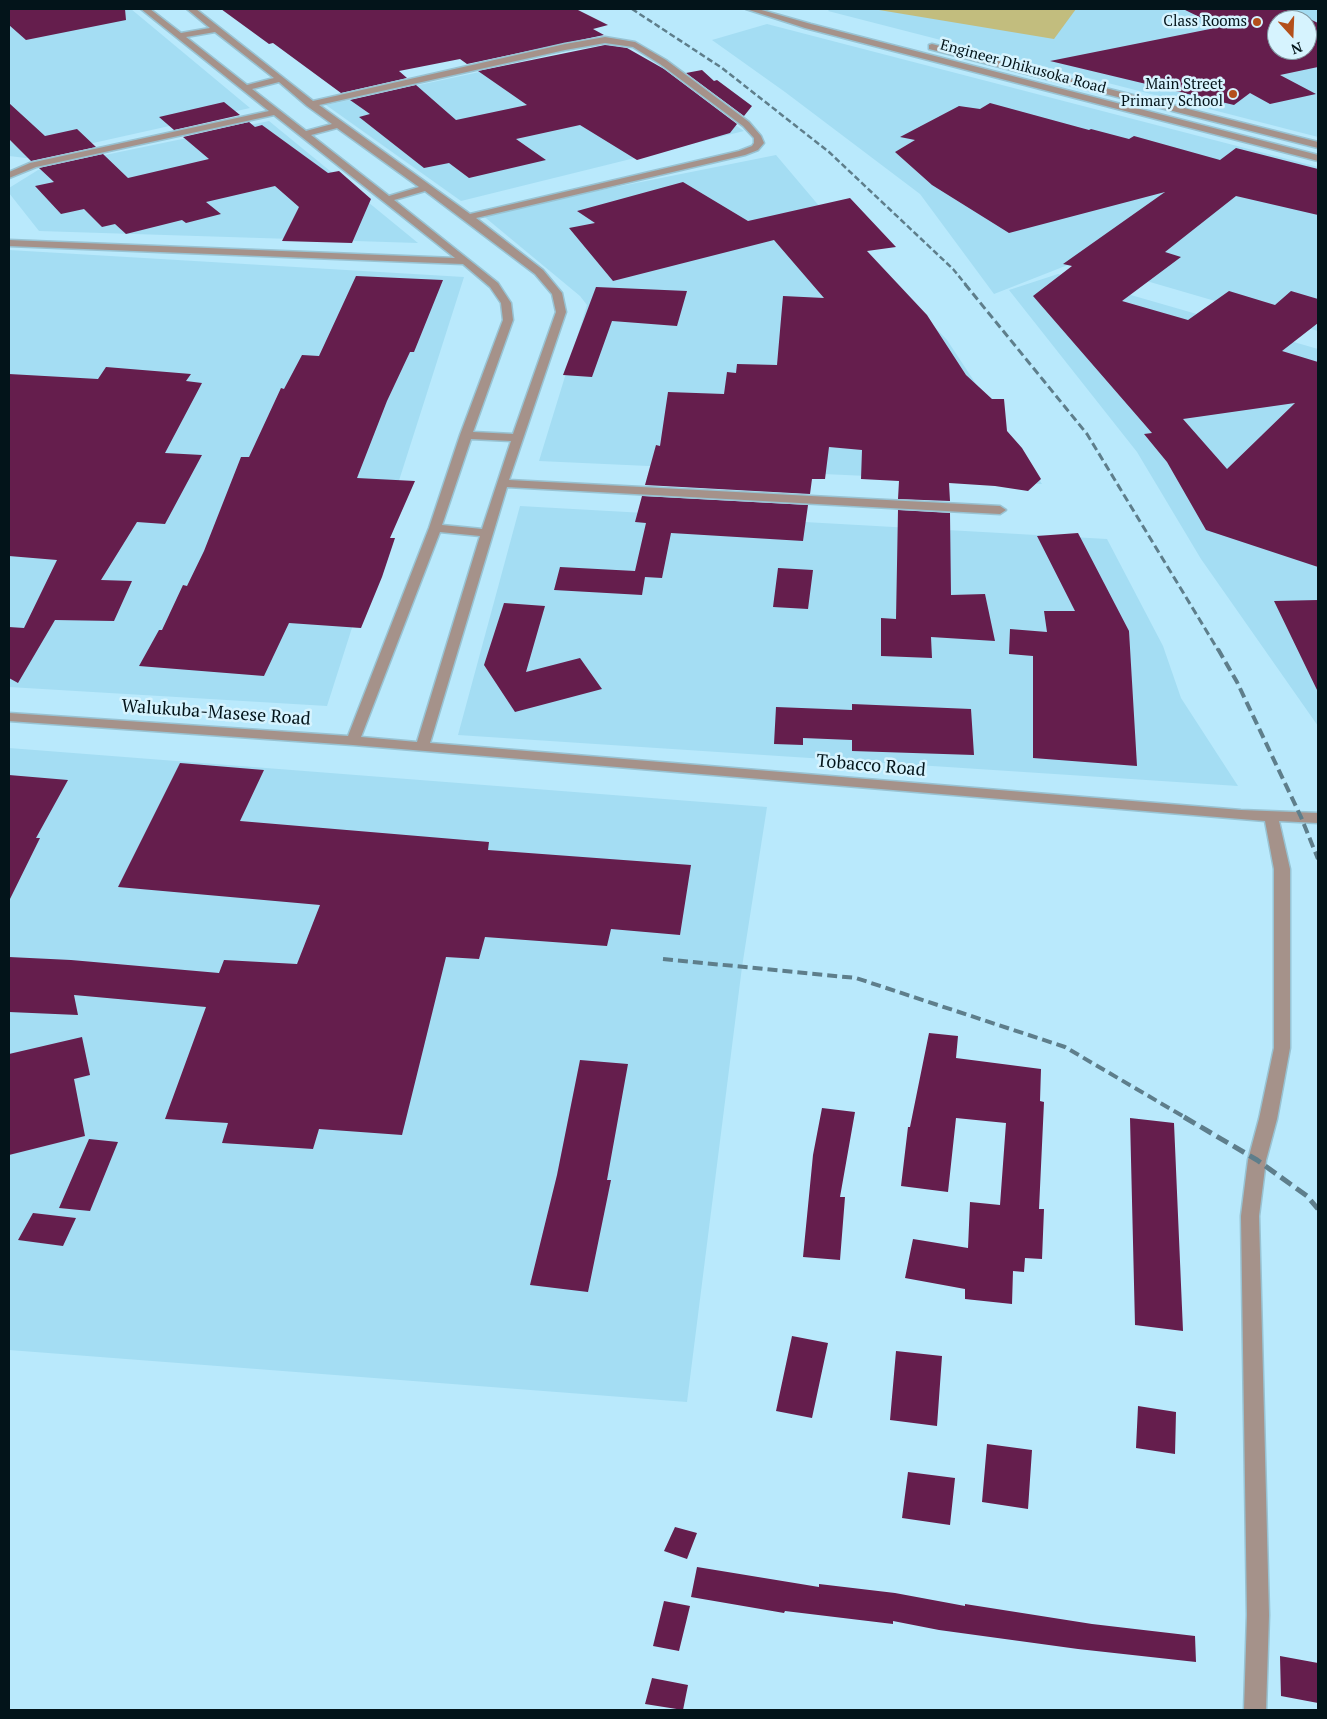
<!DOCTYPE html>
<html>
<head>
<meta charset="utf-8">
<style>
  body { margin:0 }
  #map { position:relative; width:1327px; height:1719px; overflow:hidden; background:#b9e9fc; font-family:"PT Serif",serif }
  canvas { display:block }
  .frame { position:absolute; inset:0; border:10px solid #03141a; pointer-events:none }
  .north { position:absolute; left:1267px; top:10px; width:50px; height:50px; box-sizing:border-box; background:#d6f3fe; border:1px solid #829aa3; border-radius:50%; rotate:160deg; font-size:14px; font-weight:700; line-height:20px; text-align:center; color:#03141a }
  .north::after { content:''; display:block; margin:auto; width:18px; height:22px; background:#b34f1b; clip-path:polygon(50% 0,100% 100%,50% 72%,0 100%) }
</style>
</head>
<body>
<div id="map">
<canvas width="1327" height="1719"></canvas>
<div class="frame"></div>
<div class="north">N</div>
</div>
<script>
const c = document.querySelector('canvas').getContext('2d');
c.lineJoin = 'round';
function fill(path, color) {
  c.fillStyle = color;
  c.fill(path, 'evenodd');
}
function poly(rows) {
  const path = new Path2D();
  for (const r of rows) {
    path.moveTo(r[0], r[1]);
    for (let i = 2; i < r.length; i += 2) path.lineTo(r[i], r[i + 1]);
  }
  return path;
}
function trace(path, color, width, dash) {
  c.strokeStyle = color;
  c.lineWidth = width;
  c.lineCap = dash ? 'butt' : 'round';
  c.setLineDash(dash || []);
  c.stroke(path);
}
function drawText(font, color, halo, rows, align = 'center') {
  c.font = font + ' "PT Serif",serif';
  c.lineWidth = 5;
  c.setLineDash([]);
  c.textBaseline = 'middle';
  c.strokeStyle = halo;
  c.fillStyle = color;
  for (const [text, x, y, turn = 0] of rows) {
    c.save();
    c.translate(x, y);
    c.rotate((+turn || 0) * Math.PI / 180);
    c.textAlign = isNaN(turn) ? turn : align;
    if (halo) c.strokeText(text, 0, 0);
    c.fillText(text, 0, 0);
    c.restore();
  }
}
fill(poly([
  [9,9,131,9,250,108,26,158,9,156],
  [830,9,1318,9,1318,137,828,11],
  [1277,20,1307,20,1307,50,1277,50],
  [767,24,1318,167,1318,331,1078,261,994,294,920,194,785,92,712,40],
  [614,43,744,131,461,201,326,105],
  [269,121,418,243,39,231,9,193,9,188,38,170,47,167],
  [776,155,820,207,947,340,1042,484,539,461,587,305,580,296,481,214],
  [9,250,464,277,327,706,9,687],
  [1058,274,1318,349,1318,726,1201,559,1137,452,1009,290],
  [520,506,1107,539,1163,646,1181,698,1238,786,458,735],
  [9,748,767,807,742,967,687,1402,9,1350]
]), '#a4ddf3');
fill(poly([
  [873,9,1076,9,1054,39]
]), '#c2bd7e');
fill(poly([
  [9,9,125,9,126,20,26,40,9,25],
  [221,9,576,9,608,25,593,29,604,35,467,64,460,59,399,71,407,78,341,93,273,43,269,44],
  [1183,9,1289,9,1318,23,1318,67,1280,75,1316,94,1270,104,1250,93,1234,105,1050,61,1220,27],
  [1277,20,1307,20,1307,50,1277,50],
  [605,45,627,48,664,69,737,124,730,133,637,160,580,125,516,139,546,160,469,178,449,163,424,168,359,117,370,114,350,100,416,85,456,120,527,105,478,71],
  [702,70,714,81,717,80,752,106,744,116,686,73],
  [224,102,240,115,174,130,159,117],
  [9,103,45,136,77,129,96,147,31,161,9,139],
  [990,103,1089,130,1091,129,1129,139,1134,136,1220,160,1236,148,1318,169,1318,215,1236,196,1165,252,1181,257,1122,301,1188,320,1229,291,1275,305,1291,291,1318,299,1318,323,1282,351,1318,362,1318,567,1206,530,1167,462,1144,434,1152,433,1033,296,1072,266,1063,264,1165,192,1009,233,932,185,895,152,915,140,900,137,959,106,980,109],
  [1295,403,1227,469,1183,419],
  [249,122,255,127,262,125,328,173,339,171,371,199,352,243,282,241,299,207,275,186,206,202,221,214,186,223,182,220,126,234,115,224,102,227,84,209,61,214,35,186,54,182,39,168,103,154,128,178,209,159,183,137],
  [683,182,748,221,850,198,896,247,867,251,927,315,966,375,992,399,1004,399,1007,431,1022,448,1041,479,1028,491,995,486,949,483,950,501,898,499,899,481,861,479,862,450,829,447,825,479,812,479,810,494,645,485,656,445,660,446,668,392,724,394,727,372,736,373,737,364,777,365,783,296,824,298,774,240,613,281,569,228,595,223,577,211],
  [356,276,443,280,414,352,410,352,387,401,357,478,415,481,390,538,395,538,382,577,361,628,289,623,264,676,139,666,159,630,162,630,183,585,187,586,204,551,241,457,249,457,281,388,284,389,302,355,319,356],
  [596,287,687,291,677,326,612,321,592,377,563,375],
  [106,367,191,374,186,381,202,383,165,453,202,455,165,524,137,522,101,580,132,581,114,621,55,620,18,683,9,678,9,627,24,628,57,560,9,556,9,374,98,379],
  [642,496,808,505,803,541,671,533,662,578,645,577,642,595,554,590,560,567,635,571,646,523,635,522],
  [898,510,950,513,951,595,985,594,995,641,931,637,932,658,881,656,881,618,896,619],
  [1078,533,1129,631,1137,766,1033,758,1033,656,1009,654,1010,629,1047,632,1044,611,1075,611,1037,536],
  [778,568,813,570,808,609,773,607],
  [1318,600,1318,692,1274,601],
  [504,603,545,606,526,672,580,658,602,689,515,712,484,665],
  [852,704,971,709,974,755,852,751,852,740,803,738,803,745,774,744,776,707,852,710],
  [180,763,264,770,240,821,489,842,488,850,691,865,680,935,611,929,607,946,485,937,479,959,446,957,402,1135,319,1129,313,1149,222,1143,228,1123,165,1119,206,1007,74,995,78,1015,9,1012,9,957,71,960,219,973,224,960,297,964,320,905,118,887],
  [9,775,68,780,36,838,40,838,9,901],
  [929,1033,958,1036,956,1058,1041,1069,1040,1101,1044,1102,1039,1209,1044,1209,1042,1259,1025,1258,1024,1272,1013,1271,1012,1304,965,1299,965,1289,905,1278,913,1239,968,1248,970,1202,1000,1205,1006,1123,956,1118,948,1192,901,1186,908,1127,910,1127],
  [82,1037,90,1075,74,1079,85,1136,9,1155,9,1054],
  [580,1060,628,1064,607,1180,611,1180,588,1292,530,1285,557,1175],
  [822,1108,855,1112,840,1197,845,1197,840,1260,803,1257,813,1155],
  [1130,1118,1174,1123,1183,1331,1135,1325],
  [89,1139,118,1142,90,1211,59,1208],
  [33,1213,76,1218,63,1246,18,1240],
  [792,1336,828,1343,812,1418,776,1411],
  [896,1351,942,1356,937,1426,890,1420],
  [1138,1406,1176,1412,1175,1454,1136,1448],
  [987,1444,1032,1450,1028,1509,982,1502],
  [908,1472,955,1478,950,1525,902,1518],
  [675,1527,697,1533,687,1559,664,1551],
  [697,1567,819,1587,819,1584,895,1593,965,1606,965,1604,1092,1624,1195,1636,1196,1662,1078,1649,939,1630,893,1621,893,1624,785,1611,784,1613,691,1597],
  [664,1601,690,1606,679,1651,653,1646],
  [1280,1656,1318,1663,1318,1703,1281,1696],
  [652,1678,688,1685,683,1710,645,1704]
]), '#651e4d');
const minor = poly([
  [141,9,150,9,181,33,210,28,187,9,196,9,313,101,565,44,605,37,635,42,666,60,749,122,761,136,764,143,758,150,745,155,476,218,543,270,562,293,566,312,509,480,1000,506,1006,510,1000,514,507,487,430,743,1241,810,1318,813,1318,823,1279,821,1290,869,1290,1048,1277,1119,1266,1160,1259,1216,1269,1615,1266,1710,1244,1710,1247,1615,1241,1216,1248,1160,1259,1119,1274,1048,1274,869,1265,821,353,745,9,721,9,713,348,736,429,528,460,435,503,320,501,303,490,287,463,264,9,246,9,240,455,258,274,115,36,167,9,178,9,172,30,163,269,111,141,9],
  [215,32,274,78,247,85,186,37,215,32],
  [605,43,633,47,660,64,743,126,754,138,754,143,752,146,739,151,470,214,319,105,565,50,605,43],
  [279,82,307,106,332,124,306,131,252,89,279,82],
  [337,128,419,187,389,196,311,135,337,128],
  [425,191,535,274,552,294,556,312,513,434,473,432,513,320,511,303,498,283,394,200,425,191],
  [471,439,511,441,482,529,442,525,471,439],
  [440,532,480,536,417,742,361,737,440,532],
  [746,9,758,9,811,24,1318,155,1318,161,805,28,746,9],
  [932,44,1318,142,1318,148,929,49,929,45,932,44]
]);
trace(minor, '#98c3d3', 3);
fill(minor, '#a5928a');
trace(poly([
  [632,9,722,68,829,152,953,269,966,285]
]), '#5e7e8b', 2.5, [6, 3]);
trace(poly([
  [965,284,1087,434,1218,650]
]), '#5e7e8b', 3, [8, 4]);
trace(poly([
  [1218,649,1237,682,1301,817,1318,859],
  [663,959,856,978,1065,1047,1186,1118]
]), '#5e7e8b', 4, [10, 5]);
trace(poly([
  [1184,1117,1257,1160,1307,1196,1318,1209]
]), '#5e7e8b', 5, [13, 6]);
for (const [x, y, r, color] of [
  [1257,22,5,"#b34f1b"],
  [1233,94,5,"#b34f1b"]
]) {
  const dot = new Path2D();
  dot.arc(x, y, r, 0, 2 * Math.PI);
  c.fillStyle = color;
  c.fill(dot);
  trace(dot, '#d6f3fe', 2);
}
drawText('15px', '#03141a', '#d6f3fe', [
  ["Class Rooms",1247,22],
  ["Main Street",1223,85],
  ["Primary School",1223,102]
], 'right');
drawText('15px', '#03141a', '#d6f3fe', [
  ["Engineer Dhikusoka Road",1023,67,15]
]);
drawText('18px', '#03141a', '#d6f3fe', [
  ["Walukuba-Masese Road",216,713,4],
  ["Tobacco Road",871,766,5]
]);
</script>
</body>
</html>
